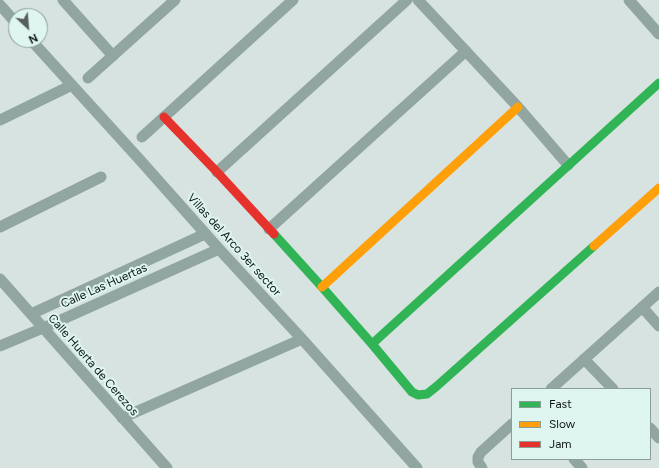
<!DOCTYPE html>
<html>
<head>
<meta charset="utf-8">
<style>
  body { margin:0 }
  #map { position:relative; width:659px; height:468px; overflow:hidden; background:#d7e3e0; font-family:Figtree,sans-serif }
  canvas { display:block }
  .legend { position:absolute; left:511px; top:388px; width:140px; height:72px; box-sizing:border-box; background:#dff6f0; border:1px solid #8c9d99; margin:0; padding:5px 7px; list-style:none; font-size:12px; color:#101816 }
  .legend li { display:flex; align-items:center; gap:8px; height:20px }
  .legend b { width:20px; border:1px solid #8c9d99 }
  .north { position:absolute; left:8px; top:8px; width:40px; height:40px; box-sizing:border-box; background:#dff6f0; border:1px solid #8c9d99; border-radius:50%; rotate:154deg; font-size:11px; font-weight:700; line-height:16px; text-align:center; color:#101816 }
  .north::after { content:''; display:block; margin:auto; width:14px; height:18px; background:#565f5d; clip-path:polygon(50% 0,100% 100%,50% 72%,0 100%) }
</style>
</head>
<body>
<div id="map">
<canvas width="659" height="468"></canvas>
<ul class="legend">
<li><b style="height:5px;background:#30b455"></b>Fast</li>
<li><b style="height:5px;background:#ff9f0a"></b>Slow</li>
<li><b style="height:5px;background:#e5322d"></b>Jam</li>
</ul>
<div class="north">N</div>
</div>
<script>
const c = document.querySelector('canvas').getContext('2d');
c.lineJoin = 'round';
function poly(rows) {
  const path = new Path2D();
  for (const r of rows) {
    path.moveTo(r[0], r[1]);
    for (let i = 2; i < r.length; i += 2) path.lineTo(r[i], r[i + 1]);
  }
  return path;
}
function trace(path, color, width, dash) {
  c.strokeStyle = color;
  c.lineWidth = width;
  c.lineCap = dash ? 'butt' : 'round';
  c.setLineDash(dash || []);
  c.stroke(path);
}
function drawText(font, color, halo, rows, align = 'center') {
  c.font = font + ' Figtree,sans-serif';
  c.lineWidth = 4;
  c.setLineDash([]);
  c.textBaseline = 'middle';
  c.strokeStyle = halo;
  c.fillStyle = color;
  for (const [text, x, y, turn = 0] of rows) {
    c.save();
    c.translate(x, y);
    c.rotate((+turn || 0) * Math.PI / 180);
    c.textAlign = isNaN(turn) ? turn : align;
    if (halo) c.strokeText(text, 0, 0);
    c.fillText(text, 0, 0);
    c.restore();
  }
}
trace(poly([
  [63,0,113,56],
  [418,0,518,107,568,165],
  [629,0,659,34],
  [0,5,16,23],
  [31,40,140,160,219,249,302,339,417,468],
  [88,78,175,0],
  [0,120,72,85],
  [142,137,293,0],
  [217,172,407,0],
  [0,227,101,177],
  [269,229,466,51],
  [0,279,167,468],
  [642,307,659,326],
  [31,314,205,234],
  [0,346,43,328,219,249],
  [584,359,613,389],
  [551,389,659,292],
  [122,418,302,339],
  [650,428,659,438],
  [574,459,582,468],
  [482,468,478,462,478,457,481,452,512,424]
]), '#91a6a1', 11);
trace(poly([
  [274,234,322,287,372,344,412,392,418,395,427,394,437,386,594,246],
  [372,344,659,83]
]), '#30b455', 9);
trace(poly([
  [594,246,659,188],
  [322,287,518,107]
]), '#ff9f0a', 9);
trace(poly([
  [164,117,217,172,274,234]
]), '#e5322d', 9);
drawText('12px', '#101816', '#dff6f0', [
  ["Villas del Arco 3er sector",234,245,48],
  ["Calle Las Huertas",104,286,-24],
  ["Calle Huerta de Cerezos",93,365,49]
]);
</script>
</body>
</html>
